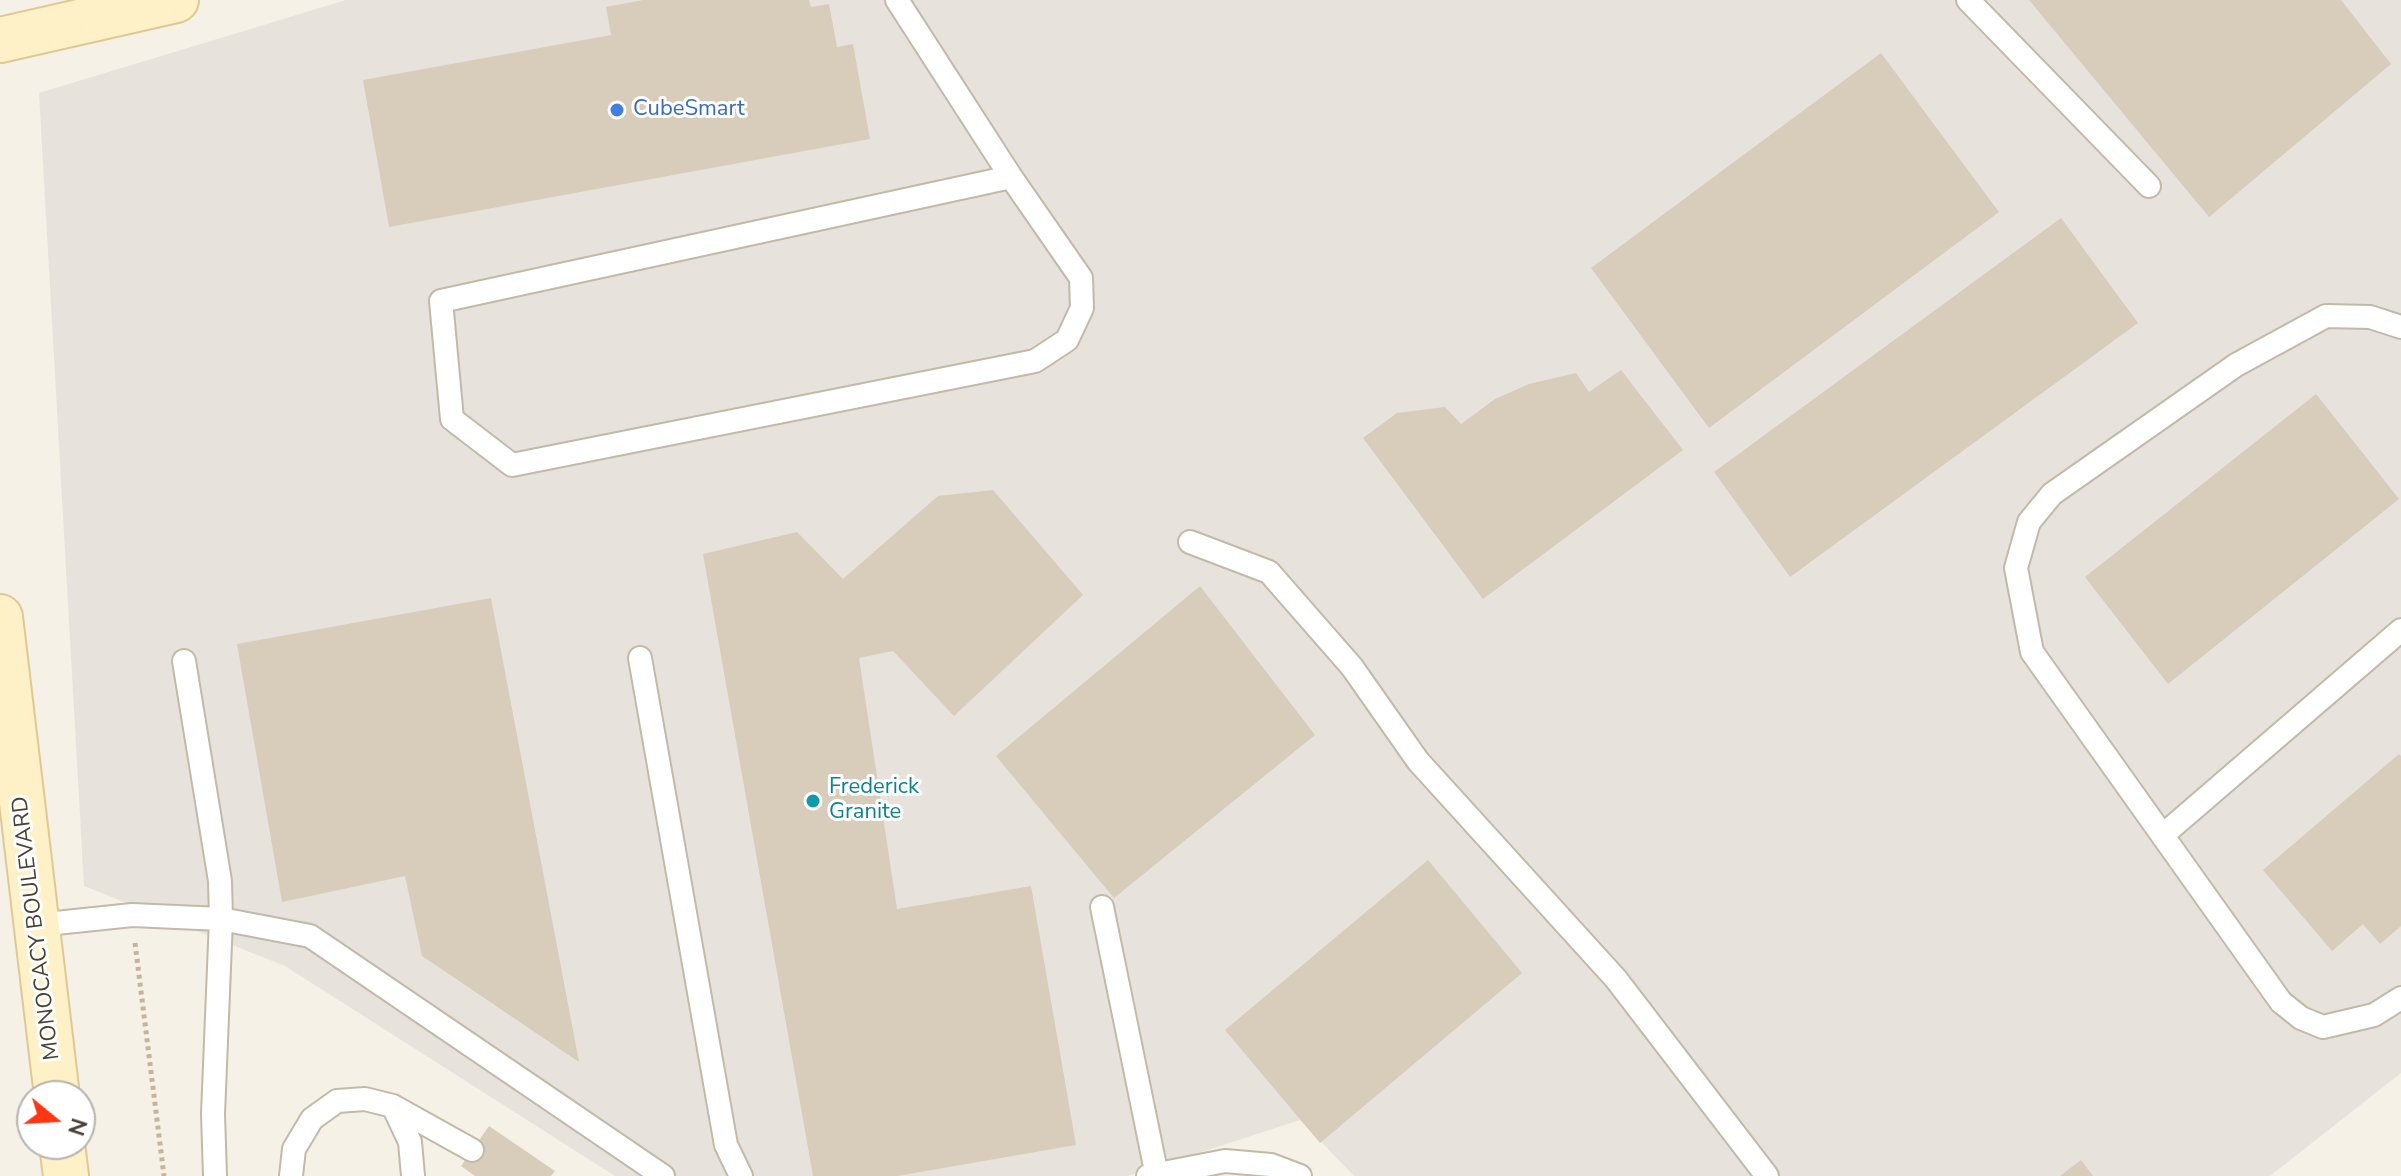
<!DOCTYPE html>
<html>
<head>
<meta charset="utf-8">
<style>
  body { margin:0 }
  #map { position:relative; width:2401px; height:1176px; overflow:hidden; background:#f5f1e7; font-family:"Nunito Sans",sans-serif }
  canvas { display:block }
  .north { position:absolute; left:16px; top:1080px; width:80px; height:80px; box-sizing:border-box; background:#fff; border:2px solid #b6b3ae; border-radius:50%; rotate:108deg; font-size:22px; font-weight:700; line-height:32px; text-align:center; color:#494135 }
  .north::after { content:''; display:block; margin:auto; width:28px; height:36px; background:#ff3614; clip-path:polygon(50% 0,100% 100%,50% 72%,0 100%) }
</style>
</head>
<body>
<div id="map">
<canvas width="2401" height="1176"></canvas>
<div class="north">N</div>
</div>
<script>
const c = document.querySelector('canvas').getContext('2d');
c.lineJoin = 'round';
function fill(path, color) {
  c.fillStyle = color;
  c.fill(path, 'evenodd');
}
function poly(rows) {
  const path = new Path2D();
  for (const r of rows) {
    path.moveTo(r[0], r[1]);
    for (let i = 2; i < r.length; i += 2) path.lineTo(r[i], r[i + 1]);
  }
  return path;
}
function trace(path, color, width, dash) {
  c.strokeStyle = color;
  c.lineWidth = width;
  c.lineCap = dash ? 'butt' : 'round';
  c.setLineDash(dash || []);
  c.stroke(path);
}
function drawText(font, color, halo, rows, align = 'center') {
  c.font = font + ' "Nunito Sans",sans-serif';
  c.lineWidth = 6;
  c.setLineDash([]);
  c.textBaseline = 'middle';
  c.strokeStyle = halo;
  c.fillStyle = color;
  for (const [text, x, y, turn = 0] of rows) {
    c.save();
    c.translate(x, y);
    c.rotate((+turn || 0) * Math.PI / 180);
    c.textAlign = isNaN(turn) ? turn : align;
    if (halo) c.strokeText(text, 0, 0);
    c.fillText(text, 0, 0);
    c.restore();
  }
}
fill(poly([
  [346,0,2401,0,2401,1073,2270,1176,1354,1176,1300,1120,1128,1176,615,1176,285,966,84,886,39,93]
]), '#e8e2dc');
fill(poly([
  [643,0,809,0,811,7,829,4,837,47,853,44,870,139,389,227,363,80,611,35,606,7],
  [2029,0,2341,0,2391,64,2209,217],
  [1881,53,1999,212,1709,428,1591,268],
  [2061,218,2138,323,1790,577,1714,472],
  [1621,370,1683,450,1483,599,1363,438,1397,413,1445,407,1461,424,1495,399,1529,384,1576,373,1589,392],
  [2316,394,2399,499,2168,684,2085,577],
  [993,490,1083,595,954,716,893,651,859,658,897,909,1031,886,1076,1145,897,1176,813,1176,703,554,797,532,843,579,938,496],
  [1200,586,1315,735,1114,898,996,756],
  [491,598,579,1062,422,956,405,876,282,902,237,644],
  [2399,754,2401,756,2401,926,2380,944,2363,924,2332,951,2263,870],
  [1428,860,1522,973,1320,1143,1225,1030],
  [489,1126,555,1171,551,1176,475,1176,461,1166],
  [2081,1160,2093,1176,2060,1176]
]), '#d8cdbb');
const lane = poly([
  [897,0,1011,177,1081,278,1082,308,1067,340,1035,361,512,465,452,419,441,301,1011,177],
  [1968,0,2149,186],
  [2401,327,2370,317,2326,316,2236,365,2052,494,2029,522,2016,568,2032,652,2281,1002,2301,1018,2323,1027,2374,1015,2401,998],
  [1190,542,1269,572,1352,667,1418,761,1616,979,1767,1176],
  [640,658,726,1145,741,1176],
  [184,661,220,881,221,919,310,936,663,1176],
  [2163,835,2401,630],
  [1102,907,1157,1176],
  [37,925,132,915,221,919,213,1114,215,1176],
  [393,1106,410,1142,413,1176],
  [291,1176,294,1149,312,1119,337,1101,365,1099,393,1106,472,1150],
  [1148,1176,1225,1161,1271,1165,1300,1176]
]);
const secondary = poly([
  [0,40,176,0],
  [0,617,57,1096],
  [62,1144,66,1176]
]);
trace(lane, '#c2b9a8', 26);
trace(secondary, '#dec994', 48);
trace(poly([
  [135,943,164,1176]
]), '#c5b598', 5, [4, 4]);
trace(lane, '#fff', 22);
trace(secondary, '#fff1c7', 44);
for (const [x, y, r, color] of [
  [617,110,8,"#3f7fe0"],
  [813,801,8,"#0f9aa8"]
]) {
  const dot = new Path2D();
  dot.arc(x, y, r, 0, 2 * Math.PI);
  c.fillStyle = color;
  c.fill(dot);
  trace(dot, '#fff', 3);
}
drawText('22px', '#366cbe', '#fff', [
  ["CubeSmart",633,110]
], 'left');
drawText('22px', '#0d838f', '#fff', [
  ["Frederick",829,788],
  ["Granite",829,813]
], 'left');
drawText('22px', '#494135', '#fff', [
  ["MONOCACY BOULEVARD",37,928,-97]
]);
</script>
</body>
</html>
